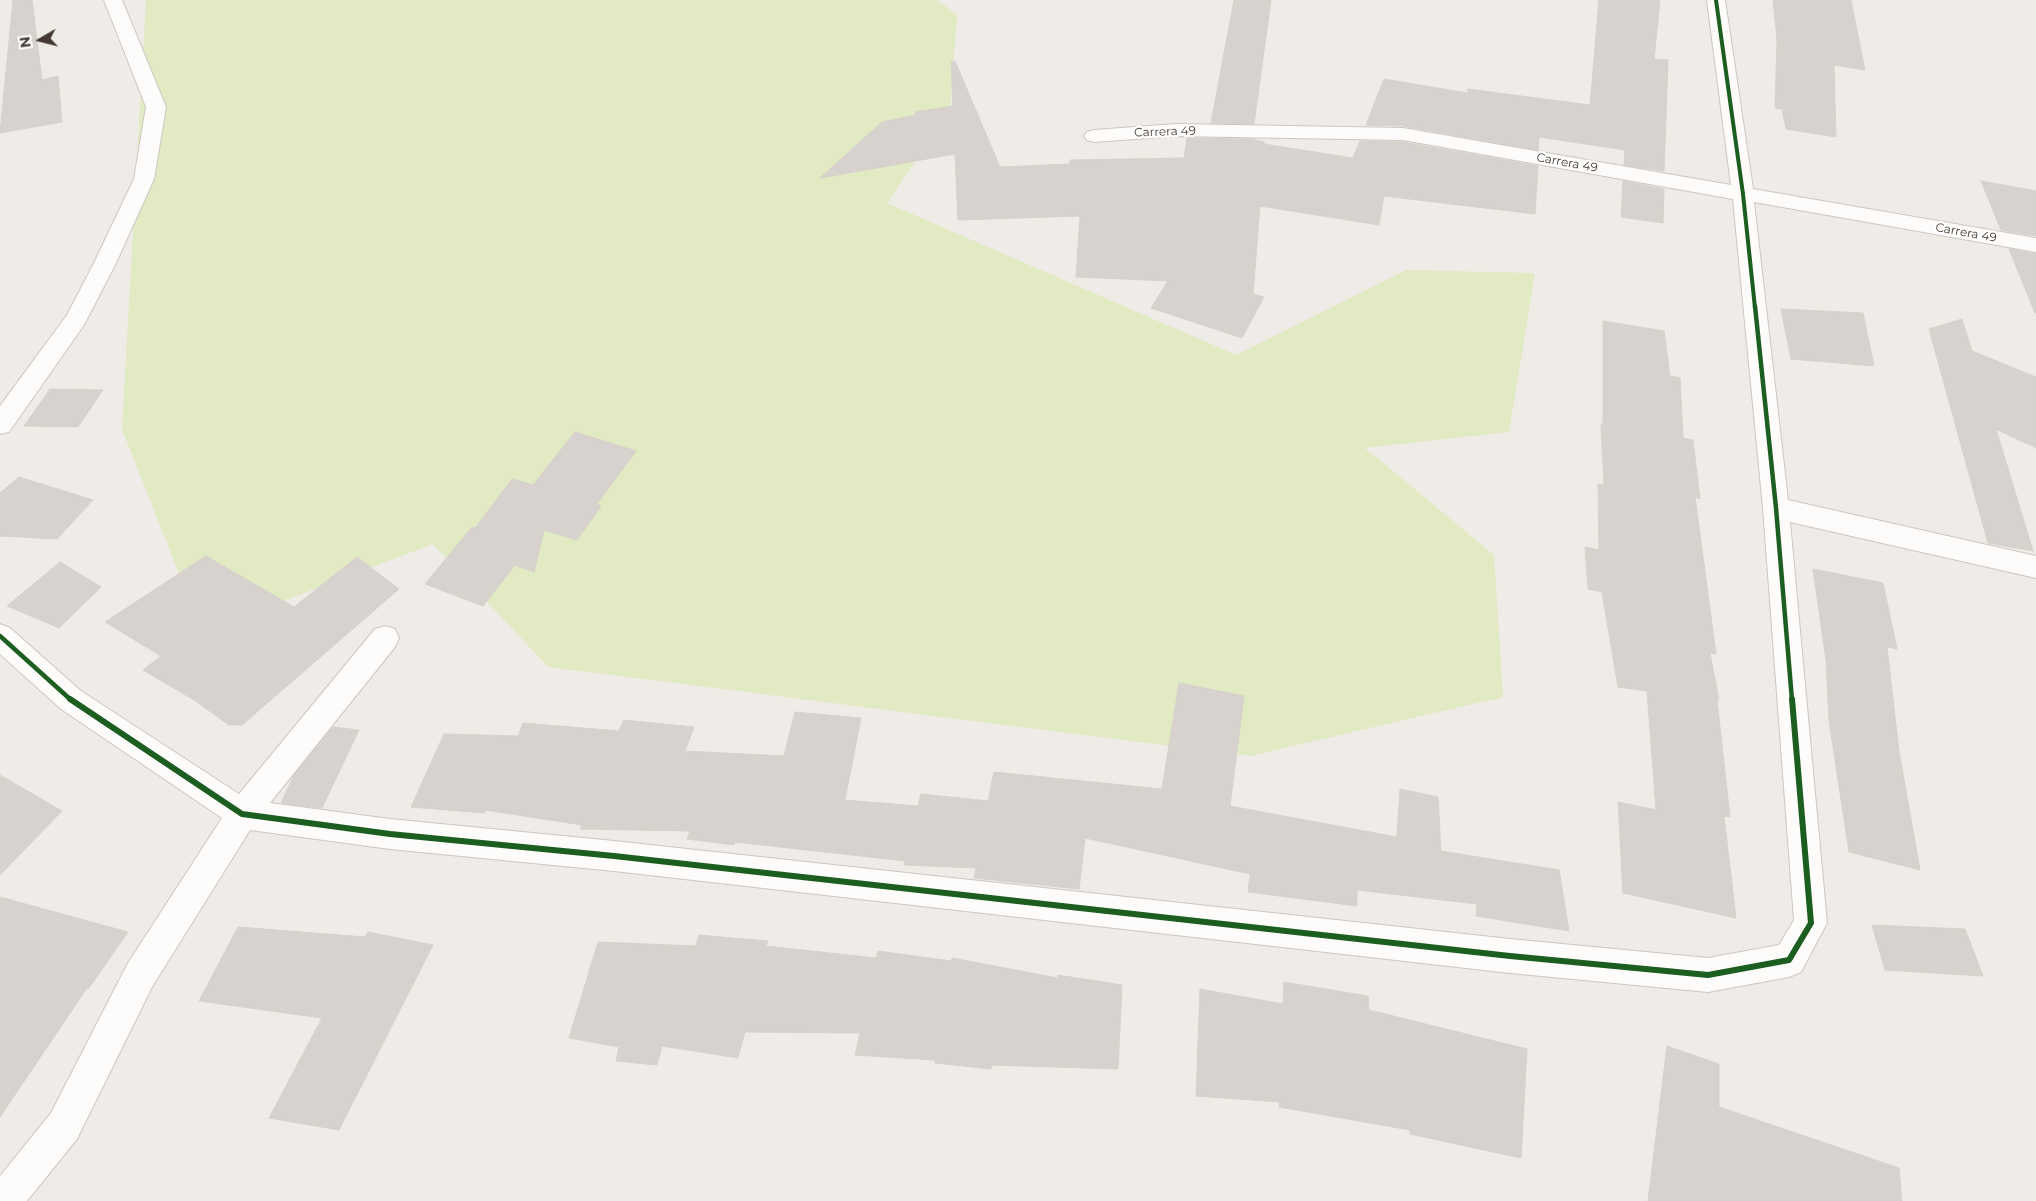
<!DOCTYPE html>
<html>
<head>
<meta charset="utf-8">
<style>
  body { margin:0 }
  #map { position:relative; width:2036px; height:1201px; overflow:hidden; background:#efebe6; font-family:Montserrat,sans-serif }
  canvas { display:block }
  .north { position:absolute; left:15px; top:15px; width:50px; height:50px; -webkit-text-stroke:4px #fff; paint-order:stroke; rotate:262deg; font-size:14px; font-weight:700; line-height:20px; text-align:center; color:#443a33 }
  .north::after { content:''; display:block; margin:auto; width:18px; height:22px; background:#443a33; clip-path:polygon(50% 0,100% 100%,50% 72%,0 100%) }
</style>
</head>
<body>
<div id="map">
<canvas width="2036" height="1201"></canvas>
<div class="north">N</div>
</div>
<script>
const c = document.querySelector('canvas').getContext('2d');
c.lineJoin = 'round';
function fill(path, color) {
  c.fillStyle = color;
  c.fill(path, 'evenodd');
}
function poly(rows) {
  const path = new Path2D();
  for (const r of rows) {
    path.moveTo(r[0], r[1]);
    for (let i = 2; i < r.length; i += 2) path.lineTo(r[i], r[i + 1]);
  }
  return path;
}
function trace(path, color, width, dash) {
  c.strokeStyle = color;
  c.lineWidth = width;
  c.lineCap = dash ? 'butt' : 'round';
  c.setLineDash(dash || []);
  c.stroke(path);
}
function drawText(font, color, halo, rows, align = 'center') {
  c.font = font + ' Montserrat,sans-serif';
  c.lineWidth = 4.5;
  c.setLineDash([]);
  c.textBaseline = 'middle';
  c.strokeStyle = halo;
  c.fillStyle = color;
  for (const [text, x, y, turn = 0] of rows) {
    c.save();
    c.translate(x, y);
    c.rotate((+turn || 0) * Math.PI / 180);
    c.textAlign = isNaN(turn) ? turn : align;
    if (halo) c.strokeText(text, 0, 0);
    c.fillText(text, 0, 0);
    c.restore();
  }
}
fill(poly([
  [146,0,937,0,957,15,950,109,887,203,1236,355,1406,270,1535,273,1509,432,1365,448,1494,555,1503,697,1250,756,548,667,433,544,202,632,122,429]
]), '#e2eac4');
const building = poly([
  [13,0,32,0,42,80,58,76,62,122,0,133,13,0],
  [1234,0,1271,0,1254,124,1211,123,1234,0],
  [1599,0,1660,0,1654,59,1668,60,1664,171,1624,165,1625,150,1539,137,1538,150,1403,126,1366,125,1384,79,1467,93,1468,89,1590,105,1599,0],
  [1773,0,1851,0,1865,70,1834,65,1836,137,1786,129,1782,109,1775,108,1777,40,1773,0],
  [955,61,1000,167,1070,164,1070,160,1184,158,1187,138,1252,139,1264,142,1264,144,1353,158,1360,141,1403,142,1538,166,1535,214,1384,196,1379,225,1260,206,1253,294,1264,297,1242,338,1151,308,1168,281,1076,277,1080,216,958,220,955,154,820,178,882,122,916,115,915,112,953,106,951,62,955,61],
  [1623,181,1664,189,1663,223,1621,217,1623,181],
  [1981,181,2036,191,2036,236,2001,230,1981,181],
  [2009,249,2036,254,2036,313,2035,313,2009,249],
  [1781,309,1863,313,1874,366,1791,359,1781,309],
  [1962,319,1972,351,2036,377,2036,448,1996,429,2033,551,1988,543,1929,329,1962,319],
  [1603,321,1664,331,1670,376,1680,378,1683,438,1693,440,1700,499,1695,497,1716,654,1710,653,1719,700,1717,700,1730,817,1724,816,1736,918,1623,893,1618,802,1656,810,1647,691,1618,687,1602,592,1588,589,1585,547,1599,550,1598,484,1604,485,1601,424,1603,424,1603,321],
  [50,389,103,390,78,427,24,426,50,389],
  [575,432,636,451,597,504,601,506,577,540,544,530,534,572,515,565,483,606,425,584,472,527,475,528,512,479,533,485,575,432],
  [19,477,93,500,57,539,0,536,0,493,19,477],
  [206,556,294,607,357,557,399,589,242,725,229,725,194,700,143,670,161,656,105,622,206,556],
  [60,562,101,587,59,628,7,606,60,562],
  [1813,569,1883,583,1897,649,1887,647,1899,751,1920,870,1849,852,1829,720,1826,660,1813,569],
  [1179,683,1244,696,1230,806,1397,837,1400,789,1438,797,1441,851,1559,870,1569,931,1476,916,1477,904,1357,890,1357,906,1248,892,1250,874,1085,838,1079,889,974,878,976,868,904,865,905,861,735,842,734,845,687,839,690,831,580,829,582,825,485,810,484,813,411,807,444,734,518,736,523,723,619,731,624,720,694,727,685,751,784,756,795,712,861,718,845,800,918,806,921,794,988,801,994,772,1162,789,1179,683],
  [333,727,359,730,322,808,281,803,294,775,333,727],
  [0,775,62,811,0,875,0,775],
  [0,897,128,932,89,988,87,988,0,1117,0,897],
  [1872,925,1965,929,1983,976,1885,970,1872,925],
  [238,927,365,937,368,932,433,945,339,1130,269,1118,322,1018,199,1001,238,927],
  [699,935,768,941,766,946,876,958,878,951,951,961,952,958,1058,978,1058,975,1122,985,1118,1069,991,1065,991,1069,935,1063,935,1060,855,1055,860,1033,745,1032,738,1058,662,1046,657,1065,616,1061,619,1047,569,1038,598,942,696,946,699,935],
  [1284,982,1368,996,1369,1010,1527,1049,1521,1158,1410,1134,1410,1130,1279,1107,1280,1102,1196,1096,1200,989,1283,1004,1284,982],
  [1667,1046,1719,1064,1719,1107,1899,1168,1902,1201,1648,1201,1667,1046]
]);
fill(building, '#d7d2cd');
trace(building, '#d7d1cc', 1);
const minor = poly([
  [104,0,122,0,166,107,154,179,116,263,84,325,9,432,0,434,0,406,67,315,94,263,134,179,146,107,104,0],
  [1707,0,1725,0,1753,189,2036,238,2036,252,1754,202,1788,500,2036,556,2036,578,1790,522,1827,923,1801,972,1789,977,1708,992,1510,973,614,871,390,849,250,830,152,987,77,1139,27,1201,0,1201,0,1176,51,1113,128,963,222,818,61,709,0,654,0,624,10,628,81,691,239,794,375,629,385,626,395,629,399,638,395,647,270,803,390,819,614,841,1510,939,1708,958,1779,945,1794,920,1763,508,1733,199,1403,140,1176,136,1094,142,1087,140,1084,136,1087,132,1094,130,1176,124,1403,128,1731,185,1707,0]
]);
trace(minor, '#cbc7c2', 2);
fill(minor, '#fdfcfb');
trace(poly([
  [1716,0,1743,194,1755,308]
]), '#1b5e20', 4);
trace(poly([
  [1755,306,1776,508,1792,700],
  [0,636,71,700]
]), '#1b5e20', 4.5);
trace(poly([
  [70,699,242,814,390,834,614,856,1510,956,1708,975,1789,960,1811,923,1792,699]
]), '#1b5e20', 6);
drawText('12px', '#443a33', '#fff', [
  ["Carrera 49",1165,132,-2],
  ["Carrera 49",1567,163,10],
  ["Carrera 49",1966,233,10]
]);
</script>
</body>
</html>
